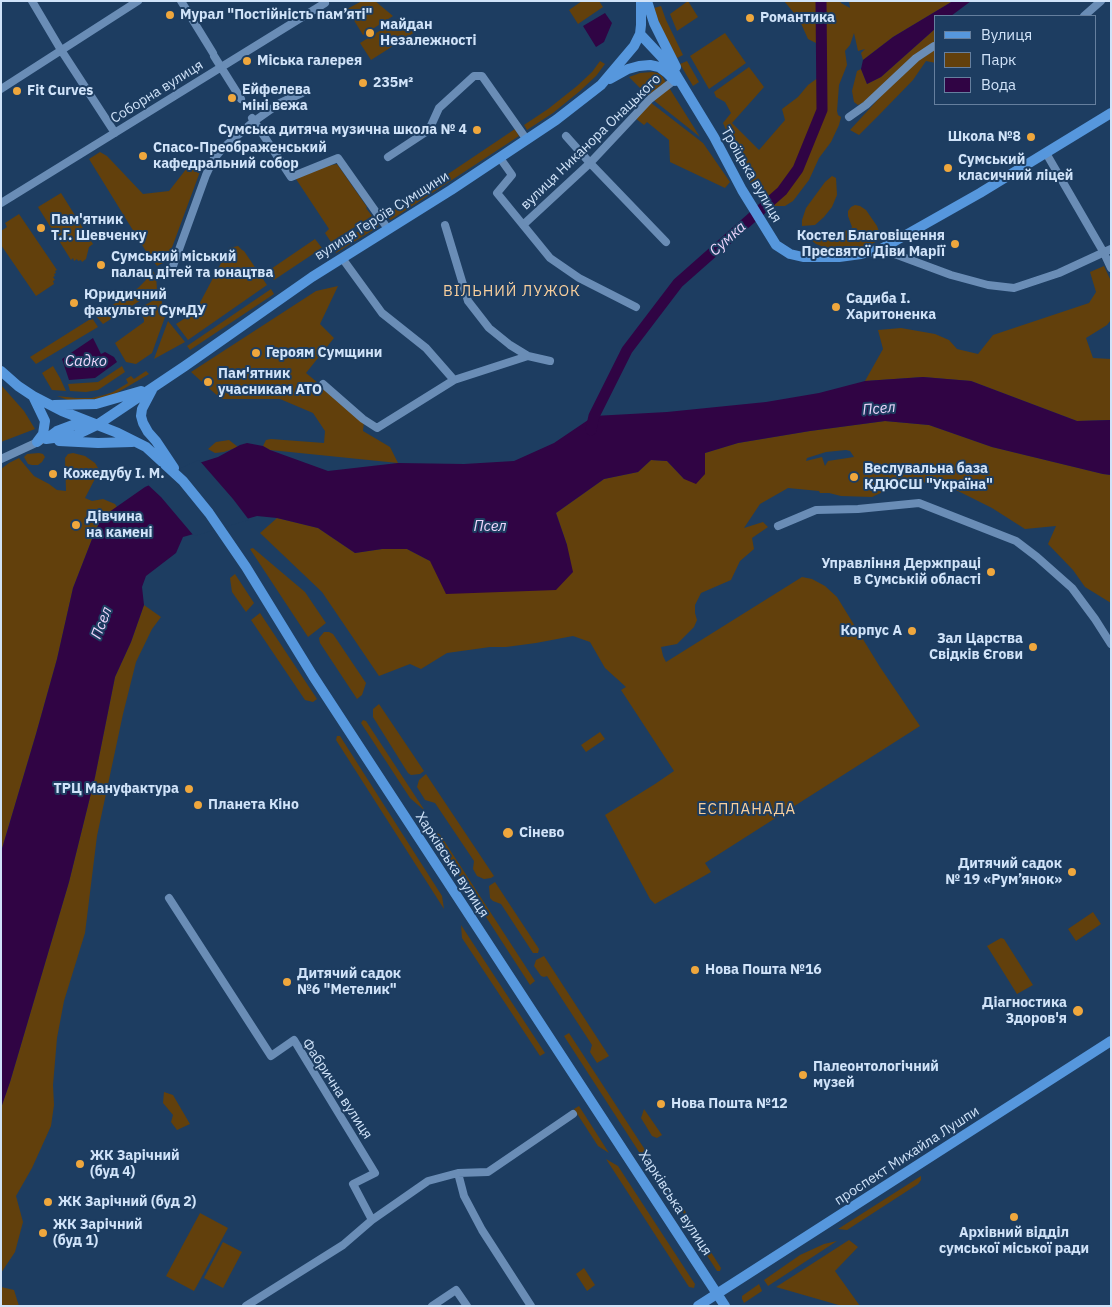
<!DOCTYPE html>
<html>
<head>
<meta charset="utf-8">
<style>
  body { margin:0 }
  #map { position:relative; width:1112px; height:1307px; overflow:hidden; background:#1d3d61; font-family:"IBM Plex Sans",sans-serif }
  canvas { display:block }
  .frame { position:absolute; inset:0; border:2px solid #d0e3f9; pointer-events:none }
  .legend { position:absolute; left:934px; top:15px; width:162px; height:90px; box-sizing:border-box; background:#1d3d61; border:1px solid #657f9e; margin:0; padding:6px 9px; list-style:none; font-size:15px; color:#d0e3f9 }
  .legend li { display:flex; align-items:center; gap:10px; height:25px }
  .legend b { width:25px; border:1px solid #657f9e }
</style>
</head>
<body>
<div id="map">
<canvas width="1112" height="1307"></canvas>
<div class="frame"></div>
<ul class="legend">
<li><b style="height:6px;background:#5697dd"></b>Вулиця</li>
<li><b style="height:14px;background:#62400c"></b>Парк</li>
<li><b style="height:14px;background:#300444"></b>Вода</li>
</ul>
</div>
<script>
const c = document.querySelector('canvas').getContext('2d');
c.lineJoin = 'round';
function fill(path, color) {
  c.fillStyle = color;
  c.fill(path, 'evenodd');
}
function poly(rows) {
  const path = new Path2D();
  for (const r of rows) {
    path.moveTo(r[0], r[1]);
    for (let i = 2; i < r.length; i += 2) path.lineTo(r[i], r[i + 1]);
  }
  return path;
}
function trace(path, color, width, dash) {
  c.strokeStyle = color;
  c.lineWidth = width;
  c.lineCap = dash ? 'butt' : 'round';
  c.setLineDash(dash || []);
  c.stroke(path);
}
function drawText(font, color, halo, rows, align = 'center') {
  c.font = font + ' "IBM Plex Sans",sans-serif';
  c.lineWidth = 4;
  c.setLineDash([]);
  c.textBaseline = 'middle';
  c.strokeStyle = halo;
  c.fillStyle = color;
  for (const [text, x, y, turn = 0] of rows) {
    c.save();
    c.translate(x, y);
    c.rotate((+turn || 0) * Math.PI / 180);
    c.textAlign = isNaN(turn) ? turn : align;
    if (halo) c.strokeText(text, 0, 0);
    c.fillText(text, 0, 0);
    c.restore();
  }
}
fill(poly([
  [362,1,375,1,393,16,363,35,347,9],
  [582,1,599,1,603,7,578,24,569,10],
  [688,1,698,17,677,31,670,14],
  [784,1,840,1,841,3,850,8,849,1,953,1,893,37,863,60,861,53,865,49,858,51,854,33,850,45,845,51,847,65,839,85,837,111,838,115,841,117,839,125,831,142,819,158,809,180,793,201,785,206,775,206,760,199,749,181,723,123,731,113,725,102,716,97,714,92,749,67,764,87,732,123,759,150,785,120,782,109,798,97,808,85,819,77,825,68,824,51,818,44,808,39,799,19],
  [661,6,666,20,683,55,677,58,659,23,654,8],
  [402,17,404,20,406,19,415,32,371,60,360,43],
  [936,28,936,63,926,61,913,80,880,114,859,135,850,130,883,94,858,105,854,102,852,91,857,71,861,69,867,84,881,77],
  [725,33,746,63,709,89,690,56],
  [600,61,605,64,596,76,580,91,553,113,527,130,524,125,548,109,577,86,592,72],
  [687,61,699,82,693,86,680,64],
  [652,72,658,73,662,76,667,84,650,98,629,77,640,73],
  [668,86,700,137,652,99],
  [650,102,703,143,730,182,725,188,670,162,669,140,647,122,644,125,635,118],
  [515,129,519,136,391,220,384,217],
  [100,152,107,156,143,194,169,191,187,168,201,169,167,261,157,266,147,253,89,159],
  [337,164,367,207,366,208,372,216,331,242,325,233,329,229,296,179,314,170,332,165],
  [832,176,836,178,837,195,832,207,824,217,815,225,802,226,802,220,806,208,825,182],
  [61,193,93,244,89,247,86,259,82,262,81,260,78,261,77,259,74,261,73,258,71,260,38,207],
  [855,205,860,206,866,210,877,226,880,234,880,238,878,241,867,246,860,247,844,246,836,249,831,250,816,244,811,240,824,235,849,230,852,227,848,216,848,211,851,207],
  [19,214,57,270,55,271,56,273,54,274,55,276,53,277,55,280,53,281,54,284,36,296,1,245,1,231,7,227,5,223],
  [377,219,379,223,378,227,336,253,333,248],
  [315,239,322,248,274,280,268,271],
  [238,246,242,250,244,251,267,285,188,340,176,324,195,312,229,248],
  [1104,266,1111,281,1111,320,1107,325,1086,338,1093,358,1111,359,1111,420,1077,421,971,381,923,377,865,381,883,349,878,330,901,328,935,334,949,340,957,349,978,354,993,335,1089,303,1096,292,1090,272],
  [151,268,156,276,157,290,103,324,96,316,138,288,146,280],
  [338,286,320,324,334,338,306,373,364,421,363,431,390,447,398,463,270,450,263,446,266,440,271,439,324,443,325,431,313,413,280,399,221,399,191,372,316,291],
  [271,289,274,294,190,350,187,346],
  [161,298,165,317,152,353,136,364,126,362,115,343,144,322,144,319,138,309,154,300],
  [92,318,98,327,36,364,30,357],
  [168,321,185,342,154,359],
  [53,366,60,378,66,391,52,390,42,373],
  [122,366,125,372,98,390,86,392,70,391,68,384,98,382],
  [146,371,149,374,115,394,104,399,68,400,57,396,76,398,92,398,104,395,113,392,128,383,126,379,131,376,134,379],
  [1,385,24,411,35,429,1,442],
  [885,421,929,425,992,447,1103,474,1111,475,1111,603,1085,587,1073,570,1048,544,1056,526,1025,529,992,508,958,491,911,479,872,497,841,496,829,493,820,493,819,491,788,488,760,504,744,528,763,522,768,527,752,538,754,549,740,561,731,580,701,593,695,605,695,613,697,620,694,627,677,644,661,647,663,656,666,662,802,577,812,579,825,586,837,597,880,667,920,726,705,863,711,872,655,904,650,899,605,815,655,784,674,771,621,690,626,687,605,668,590,642,573,636,536,643,506,647,490,647,447,653,421,669,410,664,379,676,322,592,260,533,277,518,318,528,355,553,382,549,407,549,430,561,567,545,556,513,604,479,638,472,651,460,667,461,684,479,705,474,705,453,738,443,810,431],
  [846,450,850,451,854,457,828,461,825,466,822,457,806,461,807,458,826,452],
  [229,440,238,447,224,452,215,453,208,449,216,442],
  [39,453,43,454,45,457,42,462,38,465,32,465,28,464,24,457,27,454],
  [73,453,85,456,95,463,98,468,97,475,85,498,92,501,103,499,115,504,117,507,102,517,94,534,73,588,57,659,36,734,1,852,1,469,9,463,19,458,34,476,49,484,57,490,66,491,65,458,68,454],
  [253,548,305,592,326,623,308,637,250,549],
  [235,574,254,603,246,612,232,592,230,578],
  [144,605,161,617,152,629,136,662,123,714,97,836,85,933,64,1001,57,1038,53,1085,54,1105,51,1126,32,1168,16,1196,23,1222,15,1252,1,1273,1,1108,10,1082,69,882,95,777,115,677,131,642],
  [260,613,317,699,313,702,305,700,251,620],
  [324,632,329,632,333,634,366,683,362,695,357,699,320,643,319,638],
  [379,704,424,771,420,774,411,775,408,773,373,717,373,709],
  [363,720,366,721,425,811,410,798,361,723],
  [600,732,605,739,586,752,581,745],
  [337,736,340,736,442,896,444,909,336,740],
  [426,774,494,876,491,878,484,879,477,876,473,869,474,861,435,803,425,800,417,787,419,780],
  [424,821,441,836,535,981,530,985],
  [495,882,539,949,538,953,533,953,501,904,493,901,490,898,489,886],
  [1093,912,1101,924,1076,941,1068,929],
  [461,925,545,1053,540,1056,462,938],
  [1001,938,1004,939,1033,985,1017,994,987,946],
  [544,956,609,1056,597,1063,590,1052,592,1045,547,976,544,977,541,976,534,966,536,960],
  [569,1033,666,1182,674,1206,564,1036],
  [164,1092,173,1095,190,1124,177,1130,171,1122,173,1115,163,1103],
  [579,1106,609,1153,598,1146,574,1109],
  [644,1109,662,1135,657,1138,652,1136,641,1118],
  [606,1159,618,1166,695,1284,694,1288,689,1287],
  [921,1176,921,1180,918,1184,847,1230,838,1229],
  [680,1203,721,1268,720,1271,717,1271,688,1226],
  [200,1213,228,1228,194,1291,166,1276],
  [849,1240,858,1247,835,1271,860,1306,842,1306,776,1287],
  [837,1241,768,1286,764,1280,800,1255,824,1244],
  [223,1242,242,1252,223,1288,204,1278],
  [584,1268,595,1285,587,1291,576,1274],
  [759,1284,762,1291,744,1303,742,1299,742,1296],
  [1,1287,14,1290,19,1306,1,1306]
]), '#62400c');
fill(poly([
  [953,1,971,1,951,16,936,16,936,28,881,77,867,84,861,69,863,60,893,37],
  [605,13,612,23,604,42,596,47,583,26],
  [93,338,101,354,105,352,114,357,117,362,95,378,69,380,62,359],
  [923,377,971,381,1077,421,1111,420,1111,475,1103,474,992,447,929,425,885,421,810,431,738,443,705,453,705,474,696,484,684,479,667,461,651,460,638,472,604,479,556,513,567,545,573,572,556,590,446,594,430,561,407,549,382,549,355,553,318,528,277,518,257,516,183,537,176,553,146,576,142,587,144,605,131,642,115,677,95,777,69,882,10,1082,1,1108,1,852,36,734,57,659,73,588,94,534,102,517,145,487,199,463,218,457,240,445,247,443,263,446,270,450,328,471,398,463,464,464,514,461,554,443,594,416,667,412,766,402,819,393,865,381]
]), '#300444');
fill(poly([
  [199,460,233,499,249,520,194,536,161,497,146,483]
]), '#1d3d61');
trace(poly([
  [591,430,594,416,627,350,678,283,782,191,798,169,822,110,821,1]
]), '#300444', 11);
trace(poly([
  [32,1,61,50,115,133],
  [181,1,213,53],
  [1084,16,1101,1],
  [214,56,241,99],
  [1,89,138,1],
  [849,117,866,105,916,58,934,46,936,46],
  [252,118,291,177,338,158,388,229],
  [566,136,590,163,666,242],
  [1046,153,1104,253,1111,268],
  [388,157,429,130,439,108,474,76,482,76,527,140],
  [500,158,512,175,497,193,550,258,579,278,636,307],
  [1,203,325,3],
  [445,225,468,301,489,328,510,345,528,356,550,361],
  [523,225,590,163,650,99,677,78],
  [881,249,951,275,988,285,1014,288,1059,273,1111,249],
  [342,258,382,313,426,348,454,380],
  [173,266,206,175,213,160,223,148,253,122,280,103,302,93],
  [323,384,363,419,377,428,454,380,528,356],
  [1,459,40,441],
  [778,526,816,510,858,509,919,503,1016,541,1037,557,1072,588,1095,619,1111,644],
  [169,898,271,1056,294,1040,375,1173,353,1184,372,1220],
  [458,1173,464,1196,482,1230,531,1306],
  [246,1306,343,1245,372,1220,428,1181,458,1173,488,1172,573,1114],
  [432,1306,456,1290,467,1306]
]), '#6a8db6', 8);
trace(poly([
  [647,1,654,23,676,67],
  [640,34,672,68,714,137,742,190,776,245,790,254,803,257,839,257,861,254,881,249,980,193,1111,113],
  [610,79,628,69,639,66,650,65,659,67,667,73,675,81],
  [1,371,18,386,33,396,62,411,118,433,146,447,183,481,209,513,246,567,313,676,725,1306],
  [152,390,142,409,141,416,143,423,148,432,156,441,174,468],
  [33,396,45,421,43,434,37,442],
  [54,405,96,404,141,391],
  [49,437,57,431,73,425,91,425],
  [46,439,76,435,97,425,185,366,312,277,451,190,556,120,601,85,634,46,640,34,641,25,641,1],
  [59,441,98,443,132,442],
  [698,1306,1111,1041]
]), '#5697dd', 10);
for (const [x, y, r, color] of [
  [170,15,5,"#efa73d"],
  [750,18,5,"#efa73d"],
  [370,33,5,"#efa73d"],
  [247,61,5,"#efa73d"],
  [363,83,5,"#efa73d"],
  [17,91,5,"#efa73d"],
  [232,98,5,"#efa73d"],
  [477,130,5,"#efa73d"],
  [1031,137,5,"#efa73d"],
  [143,156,5,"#efa73d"],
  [948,168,5,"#efa73d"],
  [41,228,5,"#efa73d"],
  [955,244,5,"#efa73d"],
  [101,265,5,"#efa73d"],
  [74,303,5,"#efa73d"],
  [836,307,5,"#efa73d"],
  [256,353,5,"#efa73d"],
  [208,382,5,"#efa73d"],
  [53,474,5,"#efa73d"],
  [854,477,5,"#efa73d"],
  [76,525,5,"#efa73d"],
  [991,572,5,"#efa73d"],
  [912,631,5,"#efa73d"],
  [1033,647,5,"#efa73d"],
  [189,789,5,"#efa73d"],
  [198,805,5,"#efa73d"],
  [508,833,6,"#efa73d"],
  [1072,872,5,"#efa73d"],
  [695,970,5,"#efa73d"],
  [287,982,5,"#efa73d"],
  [1078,1011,6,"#efa73d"],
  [803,1075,5,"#efa73d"],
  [661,1104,5,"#efa73d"],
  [80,1164,5,"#efa73d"],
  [48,1202,5,"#efa73d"],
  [1014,1217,5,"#efa73d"],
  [43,1233,5,"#efa73d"]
]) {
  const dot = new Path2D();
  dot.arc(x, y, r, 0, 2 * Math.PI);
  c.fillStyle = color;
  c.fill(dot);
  trace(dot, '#1d3d61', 2);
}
drawText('bold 14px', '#d0e3f9', '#1d3d61', [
  ["Мурал \"Постійність пам’яті\"",180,15],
  ["Романтика",760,18],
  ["майдан",380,25],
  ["Незалежності",380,41],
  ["Міська галерея",257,61],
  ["235м²",373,83],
  ["Ейфелева",242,90],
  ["міні вежа",242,106],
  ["Fit Curves",27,91],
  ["Сумська дитяча музична школа № 4",467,130,"right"],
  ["Школа №8",1021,137,"right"],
  ["Спасо-Преображенський",153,148],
  ["кафедральний собор",153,164],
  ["Сумський",958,160],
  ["класичний ліцей",958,176],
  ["Пам'ятник",51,220],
  ["Т.Г. Шевченку",51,236],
  ["Костел Благовіщення",945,236,"right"],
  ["Пресвятої Діви Марії",945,252,"right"],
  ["Сумський міський",111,257],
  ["палац дітей та юнацтва",111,273],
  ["Юридичний",84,295],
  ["факультет СумДУ",84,311],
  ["Садиба І.",846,299],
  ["Харитоненка",846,315],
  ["Героям Сумщини",266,353],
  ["Пам'ятник",218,374],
  ["учасникам АТО",218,390],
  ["Веслувальна база",864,469],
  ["КДЮСШ \"Україна\"",864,485],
  ["Кожедубу І. М.",63,474],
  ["Дівчина",86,517],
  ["на камені",86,533],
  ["Управління Держпраці",981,564,"right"],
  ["в Сумській області",981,580,"right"],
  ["Корпус А",902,631,"right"],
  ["Зал Царства",1023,639,"right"],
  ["Свідків Єгови",1023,655,"right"],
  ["ТРЦ Мануфактура",179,789,"right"],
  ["Планета Кіно",208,805],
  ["Сінево",519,833],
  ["Дитячий садок",1062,864,"right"],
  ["№ 19 «Рум’янок»",1062,880,"right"],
  ["Нова Пошта №16",705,970],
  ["Дитячий садок",297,974],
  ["№6 \"Метелик\"",297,990],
  ["Діагностика",1067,1003,"right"],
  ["Здоров'я",1067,1019,"right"],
  ["Палеонтологічний",813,1067],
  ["музей",813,1083],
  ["Нова Пошта №12",671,1104],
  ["ЖК Зарічний",90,1156],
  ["(буд 4)",90,1172],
  ["ЖК Зарічний (буд 2)",58,1202],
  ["ЖК Зарічний",53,1225],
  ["(буд 1)",53,1241],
  ["Архівний відділ",1014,1233,"center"],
  ["сумської міської ради",1014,1249,"center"]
], 'left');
drawText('14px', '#d0e3f9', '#1d3d61', [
  ["Соборна вулиця",157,92,-32],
  ["вулиця Никанора Онацького",591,142,-44],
  ["Троїцька вулиця",751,175,60],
  ["вулиця Героїв Сумщини",382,216,-32],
  ["Харківська вулиця",452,865,57],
  ["Фабрична вулиця",337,1089,57],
  ["проспект Михайла Лушпи",907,1156,-33],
  ["Харківська вулиця",675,1203,57]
]);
drawText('italic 15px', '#eed6fc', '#1d3d61', [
  ["Сумка",728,239,-42],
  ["Садко",86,362],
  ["Псел",879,409,-5],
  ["Псел",490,527],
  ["Псел",102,623,-69]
]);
c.letterSpacing = '1px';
drawText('15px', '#f8cf9d', '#1d3d61', [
  ["ВІЛЬНИЙ ЛУЖОК",512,292],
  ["ЕСПЛАНАДА",747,810]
]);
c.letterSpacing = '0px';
</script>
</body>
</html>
